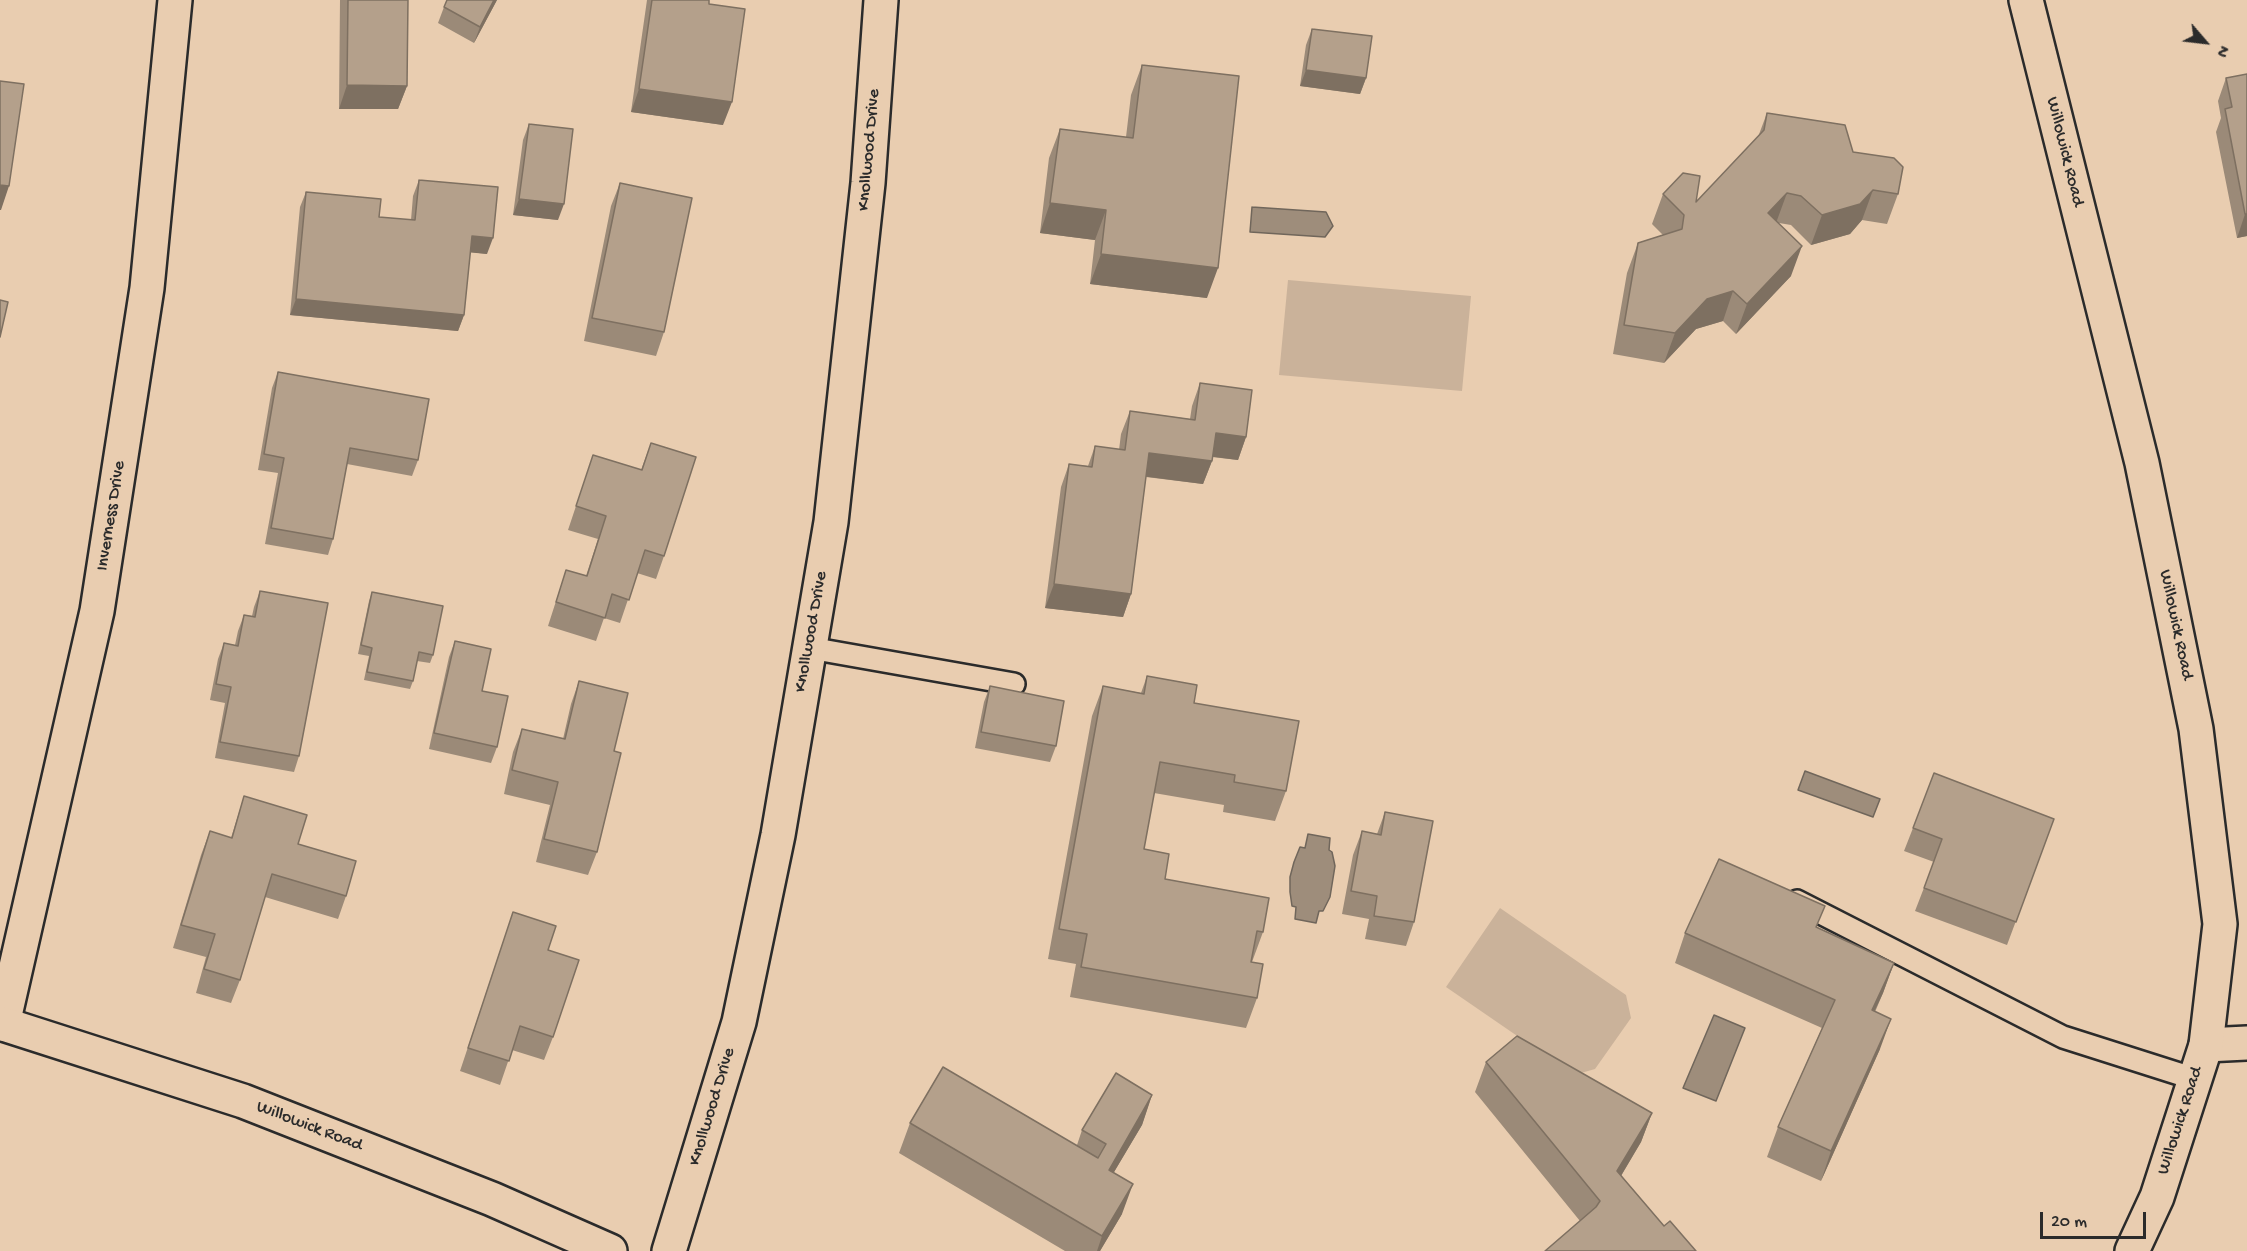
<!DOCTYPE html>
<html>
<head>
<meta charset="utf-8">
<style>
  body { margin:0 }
  #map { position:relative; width:2247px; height:1251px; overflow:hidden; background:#e9cdb0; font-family:"Gochi Hand",sans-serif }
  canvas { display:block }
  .north { position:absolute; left:2175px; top:12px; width:60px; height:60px; -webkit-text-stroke:4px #e9cdb0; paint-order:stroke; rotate:118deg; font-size:16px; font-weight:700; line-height:24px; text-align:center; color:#2b2b2b }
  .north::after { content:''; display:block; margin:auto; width:21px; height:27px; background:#2b2b2b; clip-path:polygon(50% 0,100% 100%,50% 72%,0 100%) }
  .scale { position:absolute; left:2040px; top:1212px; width:106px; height:27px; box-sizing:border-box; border:3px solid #2b2b2b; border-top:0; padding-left:8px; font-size:18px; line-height:21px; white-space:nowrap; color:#2b2b2b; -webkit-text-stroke:4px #e9cdb0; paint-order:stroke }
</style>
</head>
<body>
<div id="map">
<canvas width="2247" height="1251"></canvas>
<div class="north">N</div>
<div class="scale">20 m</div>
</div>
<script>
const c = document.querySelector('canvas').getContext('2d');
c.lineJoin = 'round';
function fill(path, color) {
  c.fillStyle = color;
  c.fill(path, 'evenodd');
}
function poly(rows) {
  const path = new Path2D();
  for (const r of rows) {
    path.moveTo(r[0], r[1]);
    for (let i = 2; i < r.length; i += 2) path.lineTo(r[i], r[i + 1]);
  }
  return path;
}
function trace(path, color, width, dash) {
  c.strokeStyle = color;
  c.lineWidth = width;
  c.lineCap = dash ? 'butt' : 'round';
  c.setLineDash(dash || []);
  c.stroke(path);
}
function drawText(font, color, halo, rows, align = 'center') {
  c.font = font + ' "Gochi Hand",sans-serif';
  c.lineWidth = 6;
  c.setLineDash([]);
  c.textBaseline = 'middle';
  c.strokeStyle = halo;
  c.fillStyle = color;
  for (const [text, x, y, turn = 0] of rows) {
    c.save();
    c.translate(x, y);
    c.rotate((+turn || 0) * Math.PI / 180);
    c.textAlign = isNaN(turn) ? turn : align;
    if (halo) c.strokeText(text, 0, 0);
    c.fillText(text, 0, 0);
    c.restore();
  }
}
fill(poly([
  [1288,280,1471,296,1462,391,1279,375],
  [1500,908,1626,995,1631,1018,1595,1069,1574,1075,1446,987]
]), '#cab29a');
const water = poly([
  [1252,207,1326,212,1333,226,1325,237,1250,232,1252,207],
  [1805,771,1880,799,1873,817,1798,790,1805,771],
  [1308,834,1330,838,1329,850,1332,852,1335,866,1330,897,1323,911,1319,911,1316,923,1295,919,1296,907,1292,906,1290,892,1290,877,1294,862,1300,847,1305,848,1308,834],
  [1714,1015,1745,1028,1716,1101,1683,1088,1714,1015]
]);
fill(water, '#9e8d7b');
trace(water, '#70665b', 1.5);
const service = poly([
  [810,648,1014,684],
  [1797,901,2063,1037,2195,1079]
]);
const minor = poly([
  [3,1024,97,611,147,288,175,0],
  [2206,1045,2247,1043],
  [669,1251,739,1022,778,835,831,522,868,183,881,0]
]);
const tertiary = poly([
  [2026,0,2142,463,2196,729,2220,924,2206,1045,2157,1197,2132,1251],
  [0,1023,243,1101,492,1199,610,1251]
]);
trace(service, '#2b2b2b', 26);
trace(minor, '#2b2b2b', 38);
trace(tertiary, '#2b2b2b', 38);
trace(service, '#e9cdb0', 21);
trace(minor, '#e9cdb0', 33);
trace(tertiary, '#e9cdb0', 33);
fill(poly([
  [340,0,408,0,407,86,398,109,339,109],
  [497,0,474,43,438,23,444,7],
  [647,0,709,0,709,4,723,125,631,112],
  [1312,29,1366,78,1360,94,1300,86,1306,45],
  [1142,65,1207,298,1090,284,1095,240,1040,233,1049,158,1060,129,1126,137,1131,95],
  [2247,74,2247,236,2237,238,2216,132,2221,118,2218,101,2226,78],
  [1767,113,1853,152,1898,194,1887,224,1862,220,1850,234,1811,245,1791,225,1779,223,1791,276,1736,334,1723,321,1696,329,1664,363,1613,354,1627,273,1638,243,1663,235,1652,224,1663,194,1696,202,1758,137],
  [529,124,558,220,513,215,523,140],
  [419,180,487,254,470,252,464,315,458,331,290,315,300,207,306,192,379,217,411,220,413,196],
  [620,183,664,332,656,356,584,341,611,206],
  [278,372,418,460,412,476,347,464,333,539,328,555,265,544,278,473,258,470,272,388],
  [1200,383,1246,437,1238,460,1212,457,1212,461,1203,484,1146,477,1131,594,1123,617,1045,608,1061,487,1069,464,1088,466,1095,446,1119,450,1121,434,1130,411,1190,419,1192,406],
  [651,443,664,556,656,579,637,573,620,623,604,618,596,641,548,626,566,570,586,576,598,539,568,530,593,455,641,470],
  [260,591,299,756,294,772,215,758,225,703,210,700,218,659,224,643,235,645,238,631,244,615,252,616,254,607],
  [372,592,433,655,430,663,417,661,413,681,410,689,364,680,369,656,358,654,369,601],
  [455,641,482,691,497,747,491,763,429,749,449,657],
  [1147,676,1194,703,1286,791,1275,821,1223,812,1224,805,1154,793,1144,849,1165,879,1263,932,1252,962,1251,962,1257,998,1246,1028,1070,997,1076,964,1048,959,1092,716,1103,686,1141,693],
  [579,681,614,751,597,852,588,875,536,862,550,805,504,794,513,752,522,729,563,739,571,704],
  [990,686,1056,746,1050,762,975,748,984,702],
  [244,796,298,844,346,896,338,919,265,897,240,980,231,1003,196,993,206,957,173,948,201,855,210,831,231,838],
  [1385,812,1414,922,1406,946,1365,939,1369,919,1342,914,1353,855,1362,831,1377,834],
  [2054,819,2007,945,1915,911,1934,862,1904,851,1913,828],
  [513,912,548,950,553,1037,544,1060,512,1050,500,1085,460,1071],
  [1817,928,1894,963,1883,993,1875,1012,1880,1049,1821,1181,1767,1157,1778,1127,1822,1028,1675,963,1685,933],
  [1486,1062,1652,1113,1641,1142,1621,1176,1664,1226,1580,1221,1475,1092],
  [1152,1095,1142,1125,1114,1172,1122,1214,1100,1251,1065,1251,899,1153,910,1123,1077,1145,1082,1130]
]), '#9b8a78');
fill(poly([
  [494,0,497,0,474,43,480,27],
  [1306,70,1366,78,1360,94,1300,86],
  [347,85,407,86,398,109,339,109],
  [639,89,732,102,723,125,631,112],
  [0,185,9,186,1,210,0,210],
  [1873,190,1862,220,1850,234,1811,245,1822,215],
  [1787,193,1776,223,1768,213],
  [519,199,564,204,558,220,513,215],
  [1050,203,1106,210,1095,240,1040,233],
  [2245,214,2247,214,2247,236,2237,238],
  [472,236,493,238,487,254,466,252],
  [1802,246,1791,276,1736,334,1747,304],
  [1101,254,1218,268,1207,298,1090,284],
  [1733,291,1723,321,1696,329,1664,363,1675,333,1707,299],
  [296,299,464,315,458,331,290,315],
  [1216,433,1246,437,1238,460,1207,456],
  [1149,453,1212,461,1203,484,1141,476],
  [1054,584,1131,594,1123,617,1045,608],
  [1894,963,1883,993,1861,1040,1872,1010],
  [1891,1019,1880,1049,1821,1181,1831,1151],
  [1152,1095,1142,1125,1098,1199,1109,1170],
  [1652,1113,1641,1142,1606,1201,1617,1171],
  [1133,1184,1122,1214,1100,1251,1097,1251,1102,1236]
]), '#7e7061');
const building = poly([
  [348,0,408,0,407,86,347,85,348,0],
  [447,0,494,0,480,27,444,7,447,0],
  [652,0,709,0,709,4,745,9,732,102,639,89,652,0],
  [1312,29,1372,36,1366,78,1306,70,1312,29],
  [1142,65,1239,76,1218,268,1101,254,1106,210,1050,203,1060,129,1133,138,1142,65],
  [2247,74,2247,214,2245,214,2225,109,2232,107,2226,78,2247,74],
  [0,81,24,84,9,186,0,185,0,81],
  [1767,113,1845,125,1853,152,1894,158,1903,167,1898,194,1873,190,1860,204,1822,215,1801,196,1787,193,1768,213,1802,246,1747,304,1733,291,1707,299,1675,333,1624,325,1638,243,1682,229,1684,215,1663,194,1683,173,1700,176,1696,202,1764,130,1767,113],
  [529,124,573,129,564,204,519,199,529,124],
  [419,180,498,187,493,238,472,236,464,315,296,299,306,192,381,199,379,217,415,220,419,180],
  [620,183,692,198,664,332,592,318,620,183],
  [0,300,8,302,0,337,0,300],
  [278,372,429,399,418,460,350,448,333,539,271,528,284,458,264,454,278,372],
  [1200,383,1252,390,1246,437,1216,433,1212,461,1149,453,1131,594,1054,584,1069,464,1092,467,1095,446,1125,450,1130,411,1195,420,1200,383],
  [651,443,696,457,664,556,645,550,629,600,612,594,605,618,556,602,566,570,587,576,606,516,576,506,593,455,642,470,651,443],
  [260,591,328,603,299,756,220,742,231,687,216,684,224,643,238,646,244,615,255,617,260,591],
  [372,592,443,606,433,655,419,652,413,681,367,672,372,648,361,645,372,592],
  [455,641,491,649,482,691,508,696,497,747,434,733,455,641],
  [1147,676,1197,685,1194,703,1299,721,1286,791,1234,782,1235,775,1160,762,1144,849,1169,854,1165,879,1269,898,1263,932,1257,931,1251,962,1263,964,1257,998,1081,967,1087,934,1059,929,1103,686,1144,694,1147,676],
  [579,681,628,693,614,751,621,753,597,852,544,839,558,782,512,770,522,729,565,739,579,681],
  [990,686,1064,701,1056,746,981,732,990,686],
  [1934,773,2054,819,2016,922,1924,888,1942,839,1913,828,1934,773],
  [244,796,307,815,298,844,356,861,346,896,272,874,240,980,204,969,215,934,181,925,210,831,232,838,244,796],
  [1385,812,1433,821,1414,922,1374,916,1377,896,1351,891,1362,831,1381,835,1385,812],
  [1719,859,1825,906,1816,927,1894,963,1872,1010,1891,1019,1831,1151,1778,1127,1835,1000,1685,933,1719,859],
  [513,912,556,926,548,950,579,960,553,1037,520,1026,509,1061,468,1048,513,912],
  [1517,1036,1652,1113,1617,1171,1664,1226,1670,1221,1696,1251,1545,1251,1596,1207,1600,1201,1486,1062,1517,1036],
  [943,1067,1098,1158,1106,1144,1082,1130,1116,1073,1152,1095,1109,1170,1133,1184,1102,1236,910,1123,943,1067]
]);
fill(building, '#b4a08b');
trace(building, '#7e7061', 1.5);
drawText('18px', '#2b2b2b', '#e9cdb0', [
  ["Knollwood Drive",870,150,-85],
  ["Willowick Road",2064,152,76],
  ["Inverness Drive",112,516,-81],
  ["Willowick Road",2175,625,78],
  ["Knollwood Drive",812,632,-80],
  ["Knollwood Drive",713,1107,-73],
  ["Willowick Road",2181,1121,-72],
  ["Willowick Road",309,1127,21]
]);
</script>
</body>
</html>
